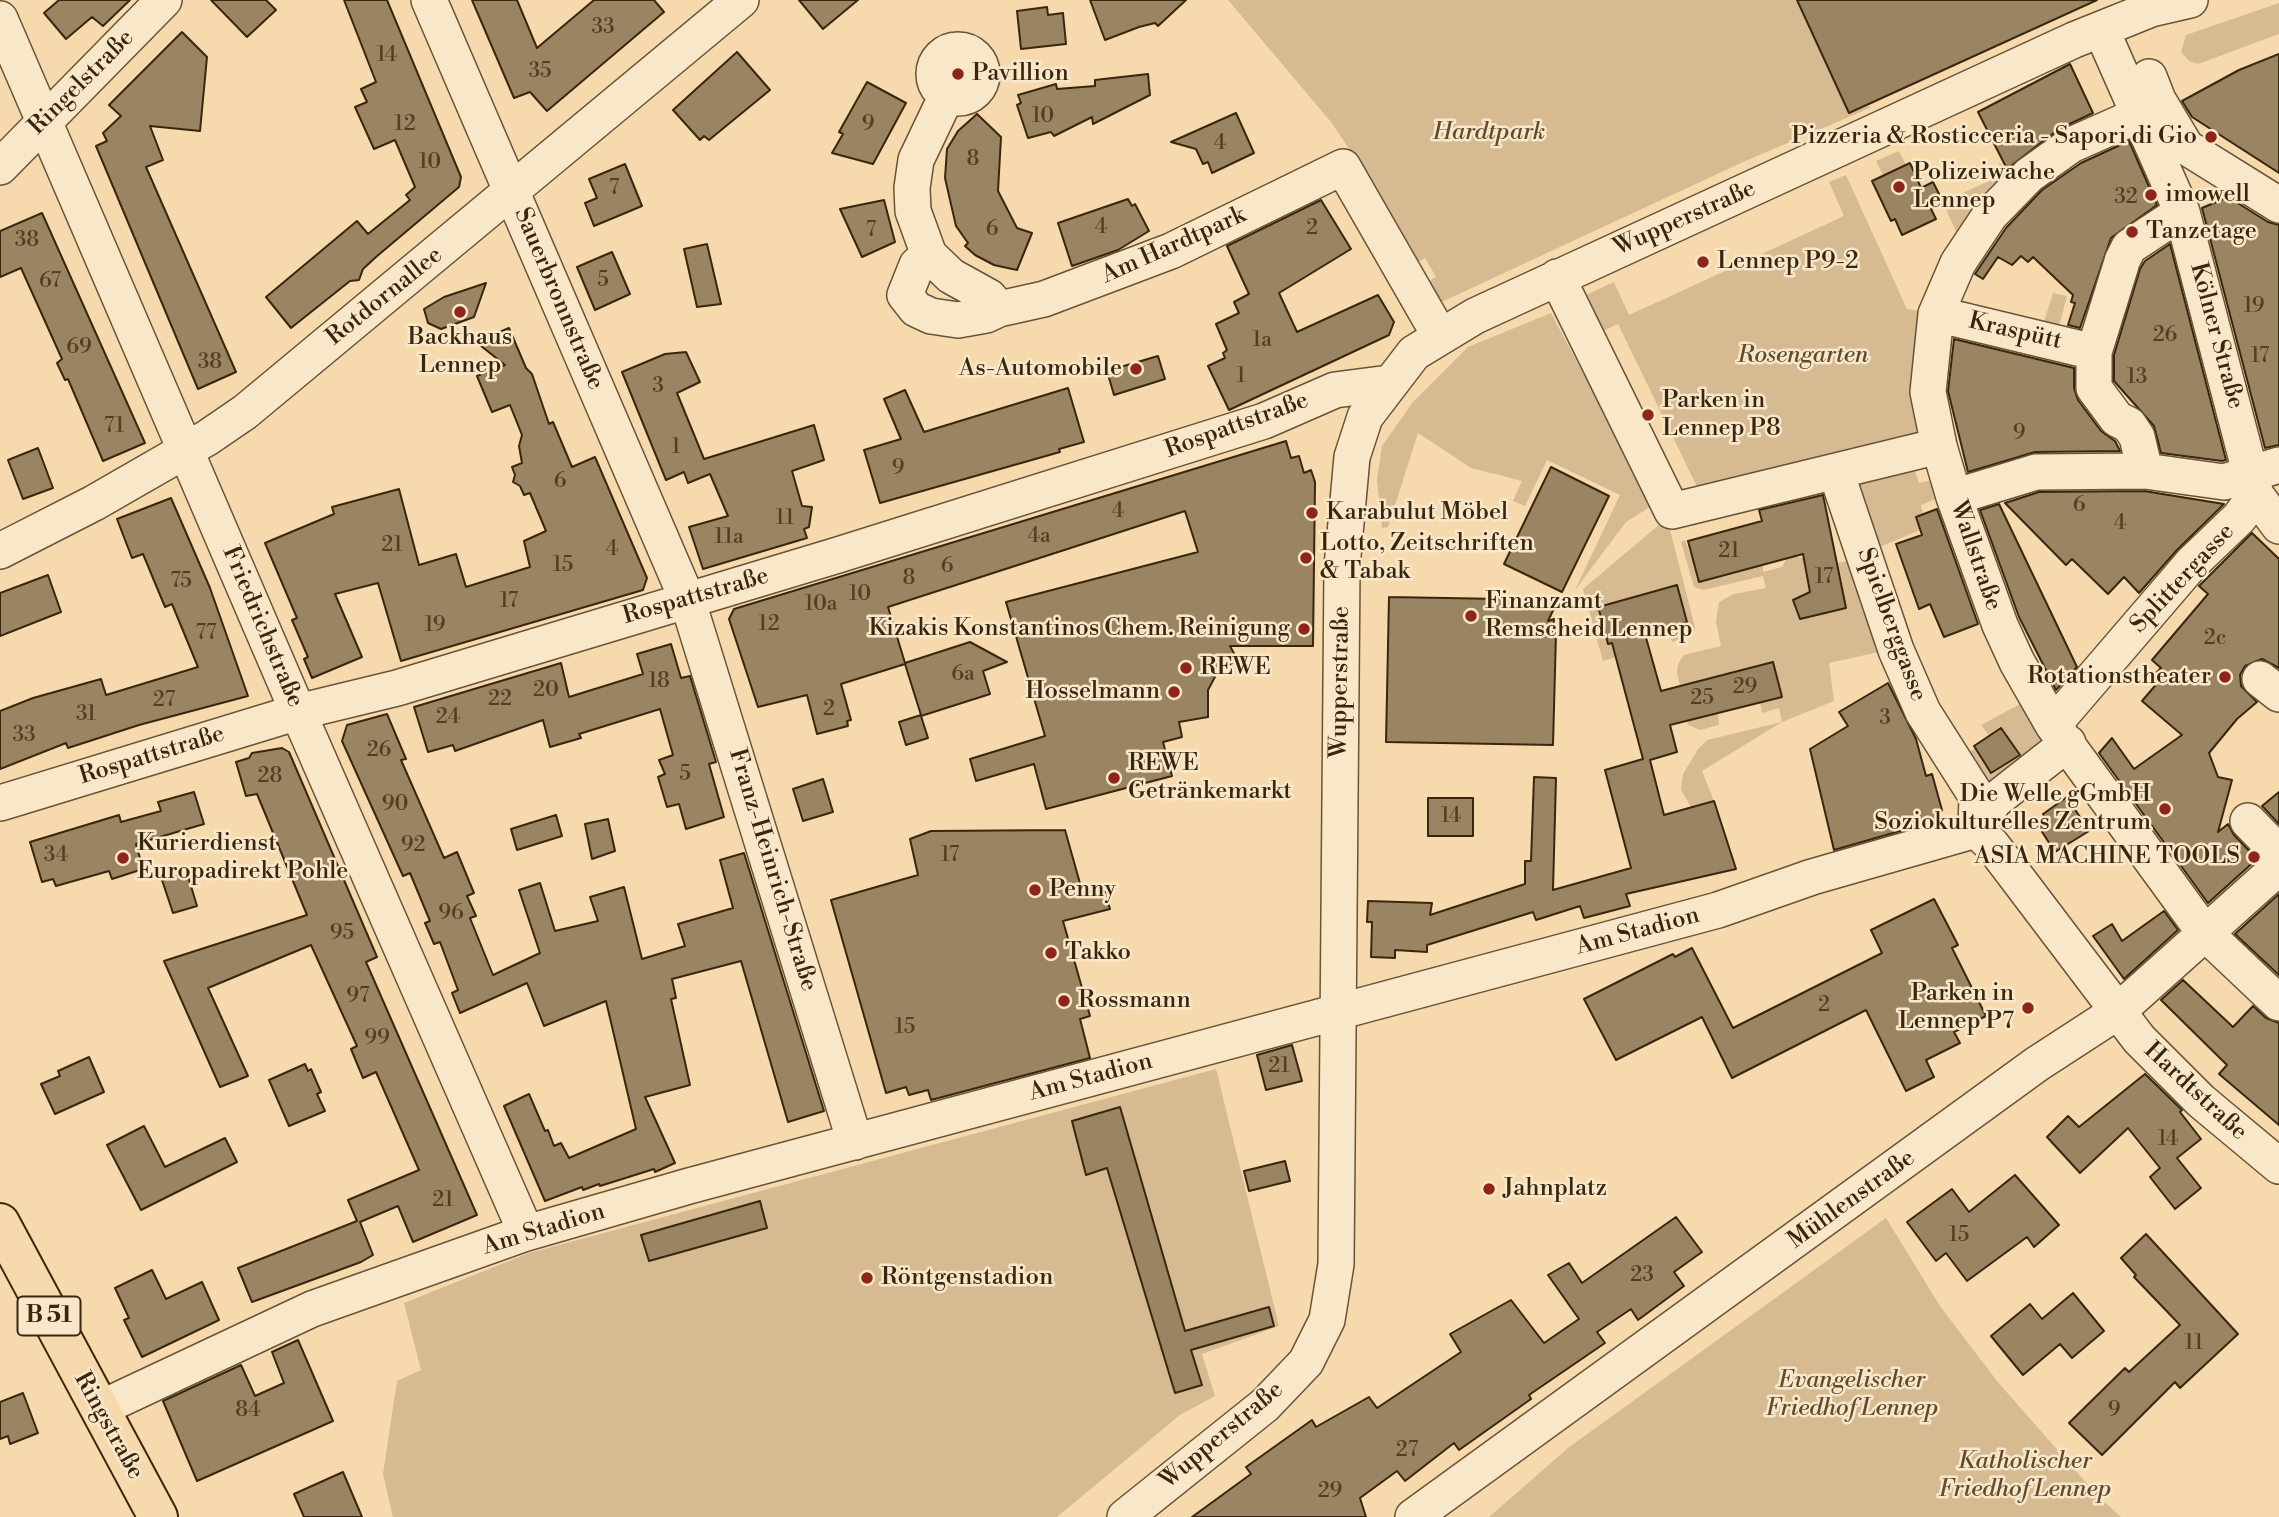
<!DOCTYPE html>
<html>
<head>
<meta charset="utf-8">
<style>
  body { margin:0 }
  canvas { display:block; background:#f6daad }
</style>
</head>
<body>
<canvas width="2279" height="1517"></canvas>
<script>
const c = document.querySelector('canvas').getContext('2d');
c.lineJoin = 'round';
function fill(path, color) {
  c.fillStyle = color;
  c.fill(path, 'evenodd');
}
function poly(rows) {
  const path = new Path2D();
  for (const r of rows) {
    if (r.length === 3) {
      path.moveTo(r[0] + r[2], r[1]);
      path.arc(r[0], r[1], r[2], 0, 2 * Math.PI);
      continue;
    }
    path.moveTo(r[0], r[1]);
    for (let i = 2; i < r.length; i += 2) path.lineTo(r[i], r[i + 1]);
  }
  return path;
}
function trace(path, color, width, dash) {
  c.strokeStyle = color;
  c.lineWidth = width;
  c.lineCap = dash ? 'butt' : 'round';
  c.setLineDash(dash || []);
  c.stroke(path);
}
function drawText(font, color, halo, rows, align = 'center') {
  c.font = font + ' "Libre Bodoni",serif';
  c.lineWidth = 5;
  c.setLineDash([]);
  c.textBaseline = 'middle';
  c.strokeStyle = halo;
  c.fillStyle = color;
  for (const [text, x, y, turn = 0] of rows) {
    c.save();
    c.translate(x, y);
    c.rotate((+turn || 0) * Math.PI / 180);
    c.textAlign = isNaN(turn) ? turn : align;
    if (halo) c.strokeText(text, 0, 0);
    c.fillText(text, 0, 0);
    c.restore();
  }
}
fill(poly([
  [1228,0,1796,0,1849,114,1869,106,1870,108,1743,162,1435,305,1423,285,1436,277,1425,258,1412,266,1356,159,1331,122],
  [2279,3,2279,34,2198,64,2189,61,2181,52,2186,35],
  [1899,151,1906,165,1883,175,1876,161],
  [1999,162,2015,178,1960,241,1943,202,2002,175],
  [1846,175,1907,309,1928,312,1931,437,1701,495,1618,324,1595,335,1577,299,1614,282,1629,315,1660,301,1844,216,1829,182],
  [2053,293,2067,296,2057,333,2042,328],
  [1551,313,1653,505,1626,522,1575,590,1620,495,1547,460,1525,506,1513,501,1522,481,1471,468,1418,433,1388,527,1382,528,1377,480,1382,446,1413,402,1468,347],
  [1914,468,1919,483,1937,479,1948,494,1921,505,1923,514,1916,517,1920,530,1868,552,1846,479],
  [1667,518,1695,627,1694,634,1672,642,1667,627,1687,621,1677,585,1598,607,1608,643,1627,638,1632,653,1603,661,1583,589],
  [1685,540,1700,582,1763,565,1763,572,1782,567,1789,555,1804,558,1810,592,1793,600,1800,619,1846,608,1837,563,1862,558,1888,650,1829,663,1834,701,1782,722,1702,771,1714,801,1691,807,1681,790,1683,774,1698,749,1707,740,1782,722,1779,708,1762,713,1760,702,1782,696,1773,662,1686,684,1695,719,1718,713,1719,725,1700,730,1688,725,1677,673,1678,664,1684,655,1721,646,1716,622,1719,602,1734,594,1766,588,1763,576,1703,590,1694,587,1681,542],
  [2022,703,2048,742,1982,793,1958,757,1975,749,1992,773,2020,755,2001,728,1989,736,1981,725],
  [1216,1069,1279,1326,1202,1354,1215,1396,1180,1415,1057,1517,393,1517,383,1474,397,1381,421,1370,404,1303,529,1253],
  [1886,1218,1940,1306,1997,1381,2097,1495,2121,1517,1489,1517,1568,1448]
]), '#d6bb92');
const building = poly([
  [59,0,130,0,103,26,92,17,66,39,44,13,59,0],
  [211,0,266,0,276,10,247,37,211,0],
  [344,0,387,0,461,177,459,187,376,257,363,269,359,280,350,281,291,328,266,297,357,221,368,234,410,200,406,195,415,187,395,140,374,149,355,107,367,102,361,89,376,82,344,0],
  [472,0,517,0,537,48,594,0,654,0,664,12,547,111,530,92,514,98,472,0],
  [799,0,858,0,823,29,799,0],
  [1090,0,1186,0,1158,26,1155,23,1139,27,1105,40,1090,0],
  [1797,0,2097,0,1849,113,1797,0],
  [1047,7,1048,15,1063,13,1066,44,1021,49,1017,11,1047,7],
  [182,32,207,57,200,131,150,126,163,160,146,167,236,372,198,389,96,146,107,141,103,133,121,116,109,105,182,32],
  [737,52,770,90,709,140,704,136,700,140,673,110,737,52],
  [2279,54,2279,173,2192,117,2182,101,2239,70,2279,54],
  [956,61,968,67,969,79,963,83,947,75,947,68,956,61],
  [2070,64,2093,113,2059,129,2007,169,1978,112,2070,64],
  [1148,74,1150,95,1093,124,1092,117,1054,136,1051,132,1028,138,1017,105,1021,103,1018,95,1056,84,1057,89,1095,86,1095,80,1148,74],
  [867,82,906,103,873,164,832,153,843,134,839,132,867,82],
  [1236,113,1254,153,1212,173,1208,162,1203,164,1196,149,1171,142,1236,113],
  [977,114,1001,137,998,191,1017,228,1032,233,1017,270,994,265,975,255,965,246,968,243,956,226,945,178,947,149,958,131,977,114],
  [2129,141,2157,205,2111,238,2080,328,2068,325,2075,303,2071,302,2073,295,2033,257,2028,262,2021,256,2012,265,1998,257,1983,279,1975,274,2006,228,2042,190,2081,163,2129,141],
  [1910,163,1921,188,1933,182,1943,202,1931,209,1936,219,1902,235,1895,219,1891,221,1872,181,1910,163],
  [625,164,642,206,594,226,585,203,597,198,589,179,625,164],
  [2228,197,2268,222,2279,225,2279,445,2265,448,2202,208,2228,197],
  [1128,199,1132,206,1135,204,1149,231,1118,250,1072,266,1058,223,1128,199],
  [884,200,895,242,862,257,840,209,884,200],
  [1321,200,1351,249,1279,293,1297,332,1378,295,1394,322,1389,335,1229,410,1208,366,1225,358,1223,353,1227,350,1216,324,1239,313,1234,302,1249,294,1227,246,1321,200],
  [42,213,145,443,103,461,68,379,65,380,57,363,62,359,21,268,0,277,0,231,42,213],
  [707,244,721,304,697,307,684,249,707,244],
  [2170,244,2226,460,2222,461,2161,453,2154,426,2114,381,2114,355,2140,269,2145,261,2170,244],
  [612,252,630,294,595,310,577,267,612,252],
  [486,283,474,317,441,329,428,323,424,309,444,297,486,283],
  [509,328,526,368,532,374,549,424,553,422,572,467,595,457,647,578,643,590,401,661,378,583,335,594,362,657,312,678,304,659,308,657,292,620,297,618,265,543,334,514,332,507,399,489,419,565,456,554,466,587,530,567,524,541,546,531,530,493,524,495,520,486,513,482,515,475,512,467,522,463,519,446,522,435,510,405,492,412,477,376,505,365,476,342,509,328],
  [1954,339,2074,368,2074,388,2078,400,2101,431,2115,441,2120,451,2035,452,1968,472,1948,391,1954,339],
  [686,352,700,382,677,393,704,459,814,425,824,460,792,471,802,506,812,507,809,527,804,529,807,538,703,569,689,527,728,516,710,474,688,483,684,472,666,480,622,372,665,354,686,352],
  [1158,356,1165,379,1114,395,1107,371,1158,356],
  [1068,388,1084,442,1059,449,1060,452,880,503,864,450,901,439,884,399,905,390,924,432,1068,388],
  [1286,441,1291,458,1299,456,1304,473,1311,470,1315,482,1313,646,1230,646,1237,659,1216,675,1208,690,1208,717,1179,722,1182,737,1163,742,1172,776,1046,809,1034,764,976,781,970,759,1045,736,1006,602,1198,552,1185,511,888,607,905,663,970,642,1007,662,983,671,990,694,921,716,928,738,906,745,899,722,921,715,905,664,841,684,851,720,847,721,848,726,817,734,807,695,758,707,729,619,734,609,1286,441],
  [38,448,53,488,23,499,8,460,38,448],
  [1551,467,1609,496,1562,592,1504,564,1551,467],
  [2144,491,2224,504,2177,550,2139,593,2124,577,2108,594,2072,559,2066,565,2005,503,2039,492,2144,491],
  [1823,495,1846,608,1800,619,1793,600,1810,592,1803,554,1699,582,1688,541,1762,521,1759,510,1823,495],
  [171,498,210,588,248,696,139,725,68,748,66,743,0,769,0,711,33,698,101,679,106,695,198,667,172,604,165,607,143,554,132,558,117,519,171,498],
  [1999,504,2077,667,2056,690,2019,617,1980,510,1999,504],
  [1937,509,1978,624,1944,637,1930,604,1919,609,1896,544,1922,535,1916,517,1937,509],
  [2252,533,2279,559,2279,668,2262,659,2245,666,2240,675,2241,686,2257,702,2237,719,2209,753,2218,777,2232,780,2218,832,2228,824,2234,835,2257,859,2208,903,2099,753,2112,738,2134,769,2182,735,2142,701,2160,680,2154,675,2161,668,2152,660,2208,594,2199,586,2252,533],
  [48,575,61,612,0,636,0,593,48,575],
  [1677,585,1687,622,1645,634,1661,691,1773,662,1782,697,1670,725,1677,752,1650,760,1664,815,1714,801,1736,869,1626,894,1630,906,1584,918,1580,906,1536,920,1533,912,1427,945,1427,952,1395,950,1395,958,1371,957,1372,922,1367,922,1368,901,1432,903,1430,915,1525,884,1525,861,1531,861,1534,777,1556,778,1553,890,1631,868,1605,770,1643,759,1612,643,1608,644,1599,610,1595,608,1677,585],
  [1389,597,1558,600,1548,621,1554,619,1553,632,1556,633,1553,745,1386,742,1389,597],
  [671,644,681,678,690,676,716,762,709,764,724,817,686,829,679,804,667,807,658,777,665,774,659,760,673,755,660,709,579,734,581,738,550,747,543,720,455,751,453,745,428,752,414,707,561,663,569,697,643,674,637,654,671,644],
  [1888,683,1916,739,1926,776,1932,774,1942,810,1935,821,1834,850,1810,749,1848,726,1839,712,1888,683],
  [387,714,406,759,401,760,444,858,457,852,474,893,467,896,476,916,470,918,493,975,540,953,519,890,540,883,555,931,598,921,590,897,624,887,642,959,685,946,678,924,733,908,720,860,744,853,824,1111,788,1122,741,961,672,979,676,998,671,999,690,1085,645,1097,675,1163,655,1172,654,1169,600,1186,599,1184,583,1190,582,1187,545,1201,504,1106,529,1094,545,1131,548,1130,554,1146,561,1143,569,1158,636,1129,606,1001,544,1026,527,983,460,1013,452,993,458,990,440,942,434,944,425,923,430,921,410,873,403,876,342,741,347,725,387,714],
  [2001,728,2020,755,1991,773,1974,746,2001,728],
  [282,748,289,752,377,957,366,962,477,1215,413,1242,398,1206,360,1222,373,1255,361,1262,252,1302,238,1268,357,1221,348,1200,419,1170,376,1072,363,1078,351,1049,357,1046,311,945,208,988,248,1076,220,1087,164,961,307,915,257,794,246,796,236,762,249,758,252,753,282,748],
  [823,779,833,812,803,821,793,789,823,779],
  [194,792,204,824,136,844,143,869,112,879,109,871,56,886,53,879,42,882,30,842,119,815,121,822,161,811,158,802,194,792],
  [2279,792,2279,824,2262,806,2279,792],
  [2067,797,2089,831,2055,852,2037,824,2046,819,2043,814,2067,797],
  [1428,798,1473,798,1473,836,1428,836,1428,798],
  [556,815,562,836,517,850,511,829,556,815],
  [608,819,615,851,592,859,585,824,608,819],
  [1065,830,1083,894,1104,889,1110,909,1063,921,1090,1016,1080,1019,1090,1058,931,1100,928,1090,909,1095,906,1087,886,1093,831,900,918,875,910,839,931,831,1065,830],
  [187,873,197,906,173,913,162,880,187,873],
  [2279,894,2279,975,2235,934,2279,894],
  [1934,899,1958,945,1952,948,1986,1016,1954,1032,1960,1043,1926,1060,1934,1077,1906,1091,1866,1010,1732,1078,1702,1017,1616,1060,1584,999,1673,954,1675,957,1692,948,1733,1028,1882,953,1871,930,1934,899],
  [2164,911,2178,930,2124,979,2093,936,2112,924,2122,941,2164,911],
  [2183,980,2233,1027,2253,1006,2266,1018,2279,1023,2279,1125,2219,1074,2227,1065,2161,1000,2183,980],
  [1292,1045,1302,1081,1266,1090,1257,1055,1292,1045],
  [89,1057,104,1092,55,1114,41,1084,60,1076,58,1071,89,1057],
  [305,1064,308,1071,311,1069,321,1092,317,1094,325,1111,289,1126,269,1080,305,1064],
  [2145,1074,2182,1110,2180,1112,2201,1139,2177,1158,2201,1188,2175,1209,2150,1177,2160,1168,2128,1128,2080,1173,2047,1137,2068,1116,2079,1127,2145,1074],
  [1120,1107,1185,1331,1269,1307,1274,1326,1191,1350,1202,1385,1175,1393,1107,1168,1086,1175,1072,1121,1120,1107],
  [144,1126,165,1167,225,1138,237,1162,141,1210,107,1145,144,1126],
  [1285,1161,1290,1181,1249,1191,1244,1171,1285,1161],
  [2015,1175,2059,1225,2034,1247,2027,1237,1967,1281,1946,1253,1936,1261,1907,1222,1952,1189,1969,1212,2015,1175],
  [760,1201,767,1228,649,1261,641,1235,760,1201],
  [1676,1217,1702,1252,1674,1272,1684,1286,1638,1320,1631,1309,1597,1332,1605,1343,1529,1395,1531,1399,1459,1450,1454,1443,1405,1481,1397,1471,1360,1498,1366,1517,1192,1517,1251,1474,1246,1467,1312,1420,1316,1427,1369,1397,1377,1408,1461,1352,1450,1334,1511,1300,1544,1343,1579,1319,1548,1275,1569,1263,1582,1283,1676,1217],
  [2146,1234,2238,1334,2180,1388,2175,1382,2102,1455,2069,1423,2125,1368,2129,1372,2180,1325,2134,1277,2136,1275,2121,1258,2146,1234],
  [152,1270,166,1299,202,1282,219,1320,142,1357,124,1320,129,1318,115,1288,152,1270],
  [2073,1293,2104,1331,2072,1358,2060,1344,2023,1375,1991,1336,2030,1304,2042,1319,2073,1293],
  [298,1340,333,1421,197,1481,163,1401,241,1365,255,1396,284,1383,272,1352,298,1340],
  [23,1393,38,1433,10,1444,8,1436,0,1439,0,1402,23,1393],
  [343,1472,362,1517,304,1517,294,1494,343,1472]
]);
fill(building, '#9b8461');
trace(building, '#39260e', 2);
const minor = poly([
  [429,0,687,599,855,1142],
  [0,19,298,712,520,1219,523,1234],
  [2101,29,2182,212,2256,495,2279,526],
  [958,74,24],
  [2149,77,2158,100,2186,147,2279,205],
  [947,95,916,160,912,188,913,211,929,255,951,276,989,297,999,309,1044,299,1171,251,1343,167,1440,336],
  [2141,114,2071,145,2029,175,1990,215,1958,263,1936,314,1928,392,1939,446,1954,497,2000,625,2017,662,2053,725,2204,932,2279,1003],
  [0,167,164,0],
  [929,255,917,265,905,295,916,309,931,316,958,320,986,315,999,309],
  [2122,261,2129,247,2182,212],
  [2121,265,2094,352,2094,388,2117,419,2129,425,2137,437,2145,471,2224,482,2279,465],
  [1557,277,1672,511,1939,446],
  [1936,314,2094,352],
  [1836,472,1896,650,1923,712,1977,797,1976,830],
  [1954,497,2036,472,2145,471],
  [0,551,94,503,207,438,245,412,741,0],
  [2260,679,2279,694],
  [2053,725,2192,563,2239,518,2256,495],
  [0,803,298,712,397,688,838,555,1264,421,1335,390,1389,383],
  [2248,821,2279,853],
  [1976,830,1992,845,2139,1039,2201,1101,2279,1166],
  [99,1409,312,1309,523,1234,689,1186,1718,910,1812,877,1976,830,1994,801,2068,743],
  [1125,1517,1265,1405,1306,1362,1327,1320,1336,1264,1342,567,1352,457,1365,417,1414,353,1475,316,2074,40,2151,9,2190,0],
  [1413,1517,2037,1064,2117,1012,2279,867]
]);
const major = poly([
  [0,1223,158,1517]
]);
trace(minor, '#685336', 38);
trace(major, '#39260e', 42);
trace(minor, '#f9e7ca', 35);
trace(major, '#f6daad', 38);
for (const [x, y, r, color] of [
  [958,74,7,"#8f2418"],
  [2211,137,7,"#8f2418"],
  [1899,187,7,"#8f2418"],
  [2151,195,7,"#8f2418"],
  [2132,232,7,"#8f2418"],
  [1703,262,7,"#8f2418"],
  [460,312,7,"#8f2418"],
  [1136,369,7,"#8f2418"],
  [1648,415,7,"#8f2418"],
  [1312,513,7,"#8f2418"],
  [1306,558,7,"#8f2418"],
  [1471,616,7,"#8f2418"],
  [1304,629,7,"#8f2418"],
  [1186,668,7,"#8f2418"],
  [2225,677,7,"#8f2418"],
  [1174,692,7,"#8f2418"],
  [1114,778,7,"#8f2418"],
  [2165,809,7,"#8f2418"],
  [2254,857,7,"#8f2418"],
  [123,858,7,"#8f2418"],
  [1035,890,7,"#8f2418"],
  [1051,953,7,"#8f2418"],
  [1064,1001,7,"#8f2418"],
  [2028,1008,7,"#8f2418"],
  [1489,1189,7,"#8f2418"],
  [867,1278,7,"#8f2418"]
]) {
  const dot = new Path2D();
  dot.arc(x, y, r, 0, 2 * Math.PI);
  c.fillStyle = color;
  c.fill(dot);
  trace(dot, '#f9e7ca', 2.5);
}
drawText('21px', '#523e23', null, [
  ["33",603,28],
  ["14",387,56],
  ["35",540,72],
  ["10",1043,117],
  ["12",405,125],
  ["9",868,125],
  ["4",1220,144],
  ["8",973,160],
  ["10",430,163],
  ["7",614,189],
  ["32",2126,198],
  ["4",1101,228],
  ["2",1312,229],
  ["6",992,230],
  ["7",871,231],
  ["38",27,241],
  ["5",603,281],
  ["67",50,282],
  ["19",2254,307],
  ["26",2165,336],
  ["1a",1262,341],
  ["69",79,348],
  ["17",2260,357],
  ["38",210,363],
  ["1",1241,377],
  ["13",2137,378],
  ["3",658,387],
  ["71",114,427],
  ["9",2019,434],
  ["1",676,448],
  ["9",898,469],
  ["6",560,482],
  ["6",2079,506],
  ["4",1118,512],
  ["11",785,519],
  ["4",2120,524],
  ["4a",1039,537],
  ["11a",729,538],
  ["21",392,546],
  ["4",612,550],
  ["21",1729,552],
  ["15",563,566],
  ["6",947,567],
  ["17",1824,578],
  ["8",909,579],
  ["75",181,582],
  ["10",860,595],
  ["17",509,602],
  ["10a",821,605],
  ["12",769,625],
  ["19",435,626],
  ["77",206,634],
  ["2c",2215,639],
  ["6a",963,675],
  ["18",659,682],
  ["29",1745,688],
  ["20",546,691],
  ["25",1702,699],
  ["22",500,700],
  ["27",164,701],
  ["2",829,710],
  ["31",86,715],
  ["24",448,718],
  ["3",1885,719],
  ["33",24,736],
  ["26",379,751],
  ["5",685,775],
  ["28",270,777],
  ["90",395,805],
  ["14",1451,817],
  ["92",413,846],
  ["34",56,856],
  ["17",950,856],
  ["96",451,914],
  ["95",342,934],
  ["97",358,997],
  ["2",1824,1006],
  ["15",905,1028],
  ["99",377,1039],
  ["21",1279,1067],
  ["14",2168,1140],
  ["21",443,1201],
  ["15",1959,1236],
  ["23",1642,1276],
  ["11",2194,1344],
  ["84",248,1411],
  ["9",2114,1411],
  ["27",1407,1451],
  ["29",1330,1492]
]);
for (const [x, y, w] of [
  [49,1316,63]
]) {
  const box = new Path2D();
  box.roundRect(x - w / 2, y - 19.5, w, 39, 5);
  c.fillStyle = '#f9e7ca';
  c.fill(box);
  trace(box, '#39260e', 2);
}
drawText('bold 23px', '#39260e', null, [
  ["B 51",49,1316]
]);
drawText('24px', '#39260e', '#f9e7ca', [
  ["Pavillion",972,74],
  ["Pizzeria & Rosticceria - Sapori di Gio",2197,137,"right"],
  ["Polizeiwache",1913,173],
  ["Lennep",1913,201],
  ["imowell",2165,195],
  ["Tanzetage",2146,232],
  ["Lennep P9-2",1717,262],
  ["Backhaus",460,338,"center"],
  ["Lennep",460,366,"center"],
  ["As-Automobile",1122,369,"right"],
  ["Parken in",1662,401],
  ["Lennep P8",1662,429],
  ["Karabulut Möbel",1326,513],
  ["Lotto, Zeitschriften",1320,544],
  ["& Tabak",1320,572],
  ["Finanzamt",1485,602],
  ["Remscheid Lennep",1485,630],
  ["Kizakis Konstantinos Chem. Reinigung",1290,629,"right"],
  ["REWE",1200,668],
  ["Rotationstheater",2211,677,"right"],
  ["Hosselmann",1160,692,"right"],
  ["REWE",1128,764],
  ["Getränkemarkt",1128,792],
  ["Die Welle gGmbH",2151,795,"right"],
  ["Soziokulturelles Zentrum",2151,823,"right"],
  ["Kurierdienst",137,844],
  ["Europadirekt Pohle",137,872],
  ["ASIA MACHINE TOOLS",2240,857,"right"],
  ["Penny",1049,890],
  ["Takko",1065,953],
  ["Parken in",2014,994,"right"],
  ["Lennep P7",2014,1022,"right"],
  ["Rossmann",1078,1001],
  ["Jahnplatz",1503,1189],
  ["Röntgenstadion",881,1278]
], 'left');
drawText('24px', '#39260e', '#f9e7ca', [
  ["Ringelstraße",82,83,-45],
  ["Wupperstraße",1685,219,-24],
  ["Am Hardtpark",1174,246,-24],
  ["Rotdornallee",385,297,-39],
  ["Sauerbronnstraße",558,299,67],
  ["Kraspütt",2015,332,13],
  ["Kölner Straße",2216,336,75],
  ["Rospattstraße",1237,426,-20],
  ["Wallstraße",1975,556,71],
  ["Splittergasse",2183,579,-47],
  ["Rospattstraße",696,597,-16],
  ["Spielberggasse",1891,625,70],
  ["Friedrichstraße",262,627,67],
  ["Wupperstraße",1341,682,-89],
  ["Rospattstraße",152,756,-17],
  ["Franz-Heinrich-Straße",772,870,73],
  ["Am Stadion",1638,932,-15],
  ["Am Stadion",1091,1078,-15],
  ["Hardtstraße",2195,1092,43],
  ["Mühlenstraße",1852,1200,-36],
  ["Am Stadion",544,1230,-17],
  ["Ringstraße",108,1426,61],
  ["Wupperstraße",1222,1436,-40]
]);
drawText('italic 24px', '#604b2f', '#f9e7ca', [
  ["Hardtpark",1489,133],
  ["Rosengarten",1803,356],
  ["Evangelischer",1852,1381],
  ["Friedhof Lennep",1852,1409],
  ["Katholischer",2025,1462],
  ["Friedhof Lennep",2025,1490]
]);
</script>
</body>
</html>
